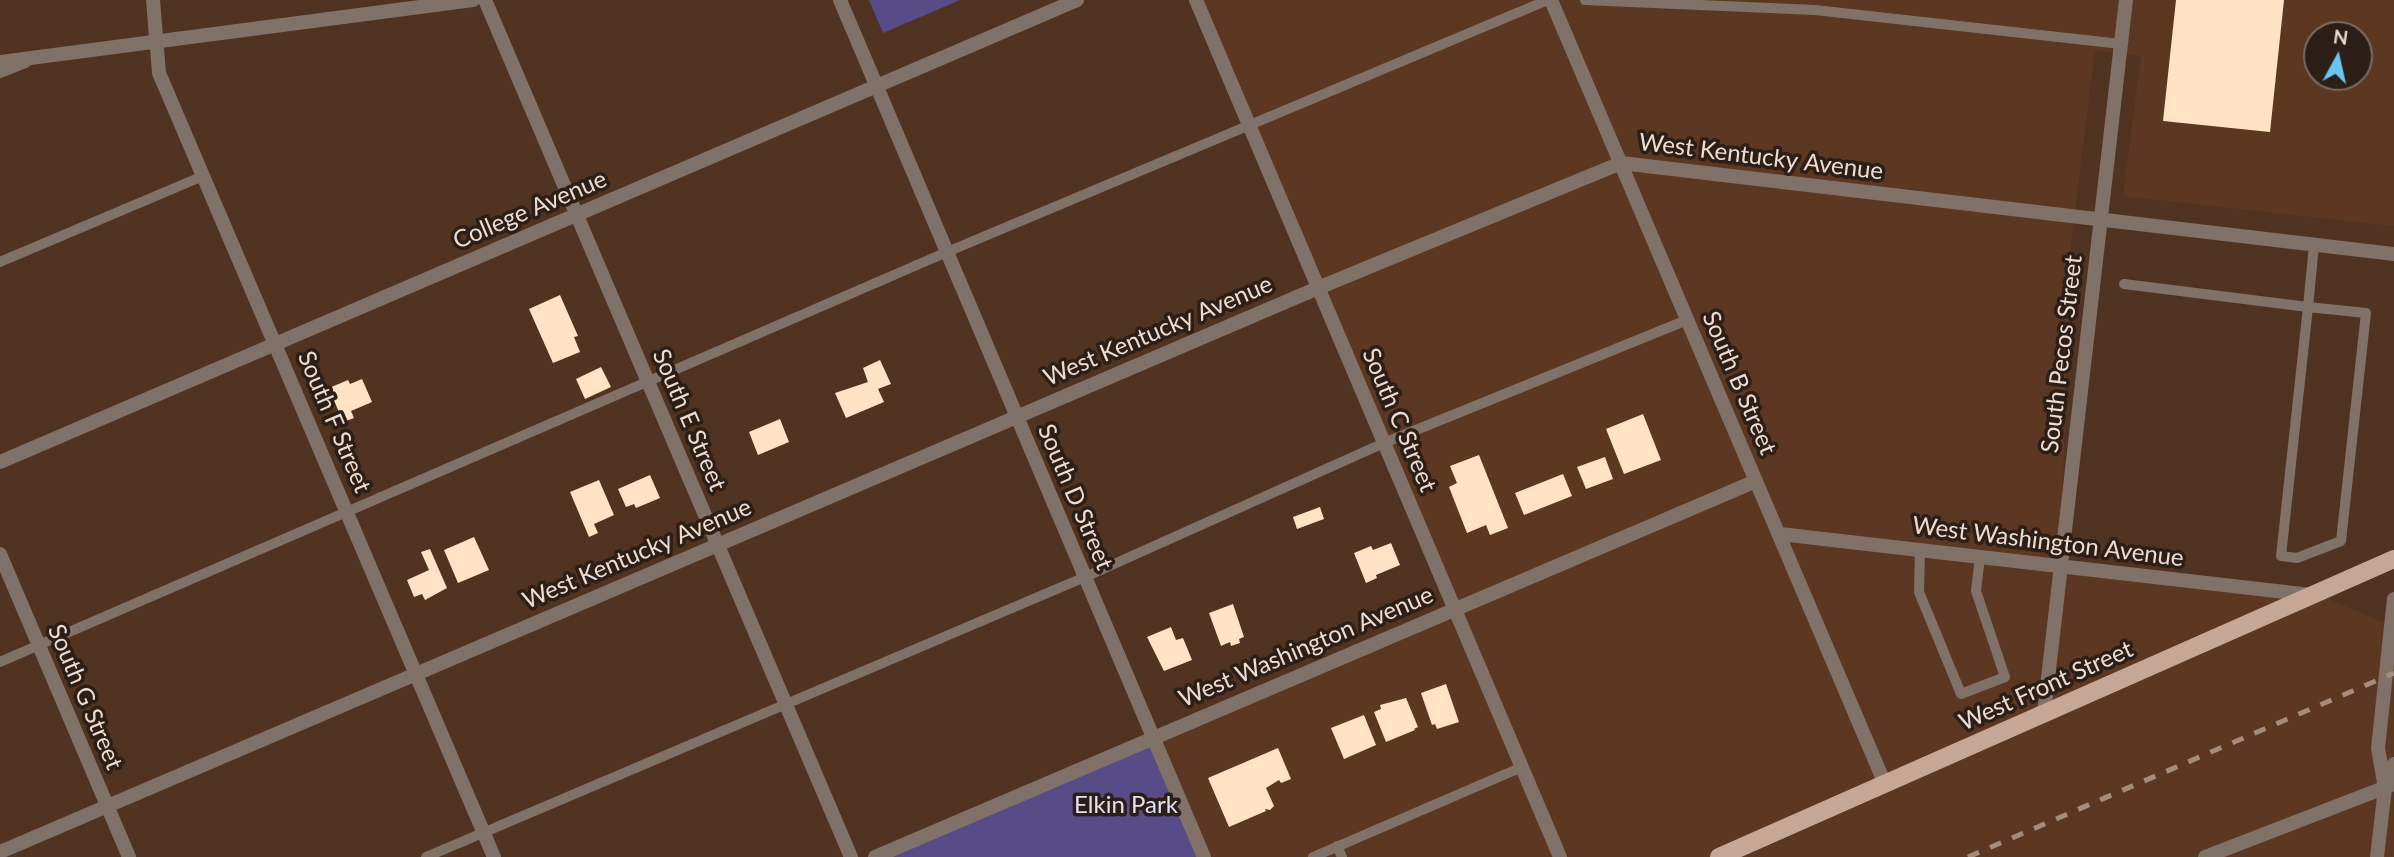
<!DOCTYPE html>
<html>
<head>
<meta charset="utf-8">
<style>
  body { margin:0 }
  #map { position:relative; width:2394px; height:857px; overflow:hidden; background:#513322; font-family:Lato,sans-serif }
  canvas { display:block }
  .north { position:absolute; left:2303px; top:21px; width:70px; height:70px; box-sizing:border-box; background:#2c1f17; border:2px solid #7a6b61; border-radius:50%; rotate:8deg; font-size:19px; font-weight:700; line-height:28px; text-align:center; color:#efdcd1 }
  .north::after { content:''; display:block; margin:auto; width:24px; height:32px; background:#68c4f0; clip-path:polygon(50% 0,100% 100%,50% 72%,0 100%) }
</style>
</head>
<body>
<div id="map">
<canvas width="2394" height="857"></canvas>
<div class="north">N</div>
</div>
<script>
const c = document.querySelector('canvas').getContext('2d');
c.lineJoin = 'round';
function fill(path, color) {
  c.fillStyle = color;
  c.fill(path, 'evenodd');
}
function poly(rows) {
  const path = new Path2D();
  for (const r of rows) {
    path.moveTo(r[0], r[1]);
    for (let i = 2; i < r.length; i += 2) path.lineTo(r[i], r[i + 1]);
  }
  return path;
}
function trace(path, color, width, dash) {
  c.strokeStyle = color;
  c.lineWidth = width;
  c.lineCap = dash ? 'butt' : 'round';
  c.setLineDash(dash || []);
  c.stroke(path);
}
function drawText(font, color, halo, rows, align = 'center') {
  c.font = font + ' Lato,sans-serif';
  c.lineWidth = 7;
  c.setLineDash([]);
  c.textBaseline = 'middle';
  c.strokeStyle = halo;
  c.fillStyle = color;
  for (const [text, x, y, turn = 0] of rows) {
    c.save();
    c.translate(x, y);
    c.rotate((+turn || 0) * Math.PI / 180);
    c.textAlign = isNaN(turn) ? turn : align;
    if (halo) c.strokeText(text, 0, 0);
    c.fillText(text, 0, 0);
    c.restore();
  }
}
fill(poly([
  [1195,0,2394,0,2394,226,2123,196,2141,56,2095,50,2071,242,2060,566,2324,597,2394,627,2394,857,1205,857,1155,737,1455,609],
  [2317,35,2359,35,2359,77,2317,77]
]), '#5c3822');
fill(poly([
  [869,0,960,0,883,33],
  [1153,737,1204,857,875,857]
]), '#574b88');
fill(poly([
  [2176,0,2284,0,2270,132,2163,121],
  [560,295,578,336,574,337,580,352,553,363,529,309],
  [880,360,891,384,878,389,884,402,846,418,835,393,868,382,863,368],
  [601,367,611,387,585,399,576,379],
  [362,379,372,402,351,411,354,418,343,422,329,388,348,380,350,384],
  [1643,414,1661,460,1624,474,1606,429],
  [780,419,789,442,758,455,749,432],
  [1479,455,1508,528,1490,535,1486,525,1467,533,1449,487,1457,483,1450,466],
  [1605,457,1613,479,1586,489,1577,467],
  [1563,474,1572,496,1524,515,1515,493],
  [650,475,660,498,636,508,634,504,626,507,618,489],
  [599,480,614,515,594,524,598,533,589,537,570,492],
  [1320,507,1324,519,1297,529,1293,517],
  [474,537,489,570,458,583,444,550],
  [1391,543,1400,565,1376,575,1377,578,1366,583,1354,553,1371,546,1373,550],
  [430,549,447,588,425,600,422,594,414,597,407,580,429,570,421,552],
  [1233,604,1244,637,1239,639,1240,643,1231,646,1230,642,1221,646,1209,613],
  [1171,627,1176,640,1183,638,1192,660,1164,671,1147,637],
  [1446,684,1459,722,1437,729,1435,724,1432,725,1421,693],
  [1406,698,1418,727,1414,729,1415,730,1386,742,1374,712,1381,709,1380,705],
  [1364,715,1376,745,1344,759,1331,728],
  [1278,748,1291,779,1281,783,1279,780,1266,788,1274,806,1270,810,1265,809,1266,811,1229,827,1208,778]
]), '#ffe3c4');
trace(poly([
  [1585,0,1815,10,2121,44],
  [0,262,203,176],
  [2124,284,2308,307,2366,313,2341,541,2297,558,2281,556,2308,307,2314,245],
  [1920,550,1919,592,1961,694,2005,677,1976,591,1980,557],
  [0,662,947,252,1548,0],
  [1337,846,1342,857],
  [426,857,1085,577,1384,443,1687,320],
  [1313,857,1522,767]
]), '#817269', 10);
trace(poly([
  [153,0,159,73,494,857],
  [485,0,851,857],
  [840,0,1204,857],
  [1196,0,1560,857],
  [1551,0,1885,784],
  [0,71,25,61],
  [1780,534,2311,595],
  [0,554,129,857],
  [2044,713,2126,0],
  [875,857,1756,481]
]), '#817269', 14);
trace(poly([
  [0,62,473,0],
  [0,462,1077,0],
  [2385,788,2378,748,2394,599],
  [0,852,1318,288,1621,163,2394,254],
  [2205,857,2394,784],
  [2377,857,2385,788,2394,764]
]), '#817269', 14);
trace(poly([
  [1719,857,2394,559]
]), '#c6a796', 18);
trace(poly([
  [1968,857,2394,673]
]), '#a48c7e', 5, [12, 12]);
drawText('24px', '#efdcd1', '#2c1f17', [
  ["West Kentucky Avenue",1761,157,7],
  ["College Avenue",530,210,-23],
  ["West Kentucky Avenue",1158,331,-23],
  ["South Pecos Street",2062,354,-83],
  ["South B Street",1739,383,67],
  ["South E Street",689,420,67],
  ["South C Street",1399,420,67],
  ["South F Street",334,422,67],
  ["South D Street",1075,497,67],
  ["West Washington Avenue",2048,542,7],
  ["West Kentucky Avenue",637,554,-23],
  ["West Washington Avenue",1306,647,-23],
  ["West Front Street",2046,686,-24],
  ["South G Street",85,697,67]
]);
drawText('24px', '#e3e1f4', '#2c1f17', [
  ["Elkin Park",1126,805]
]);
</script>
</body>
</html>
